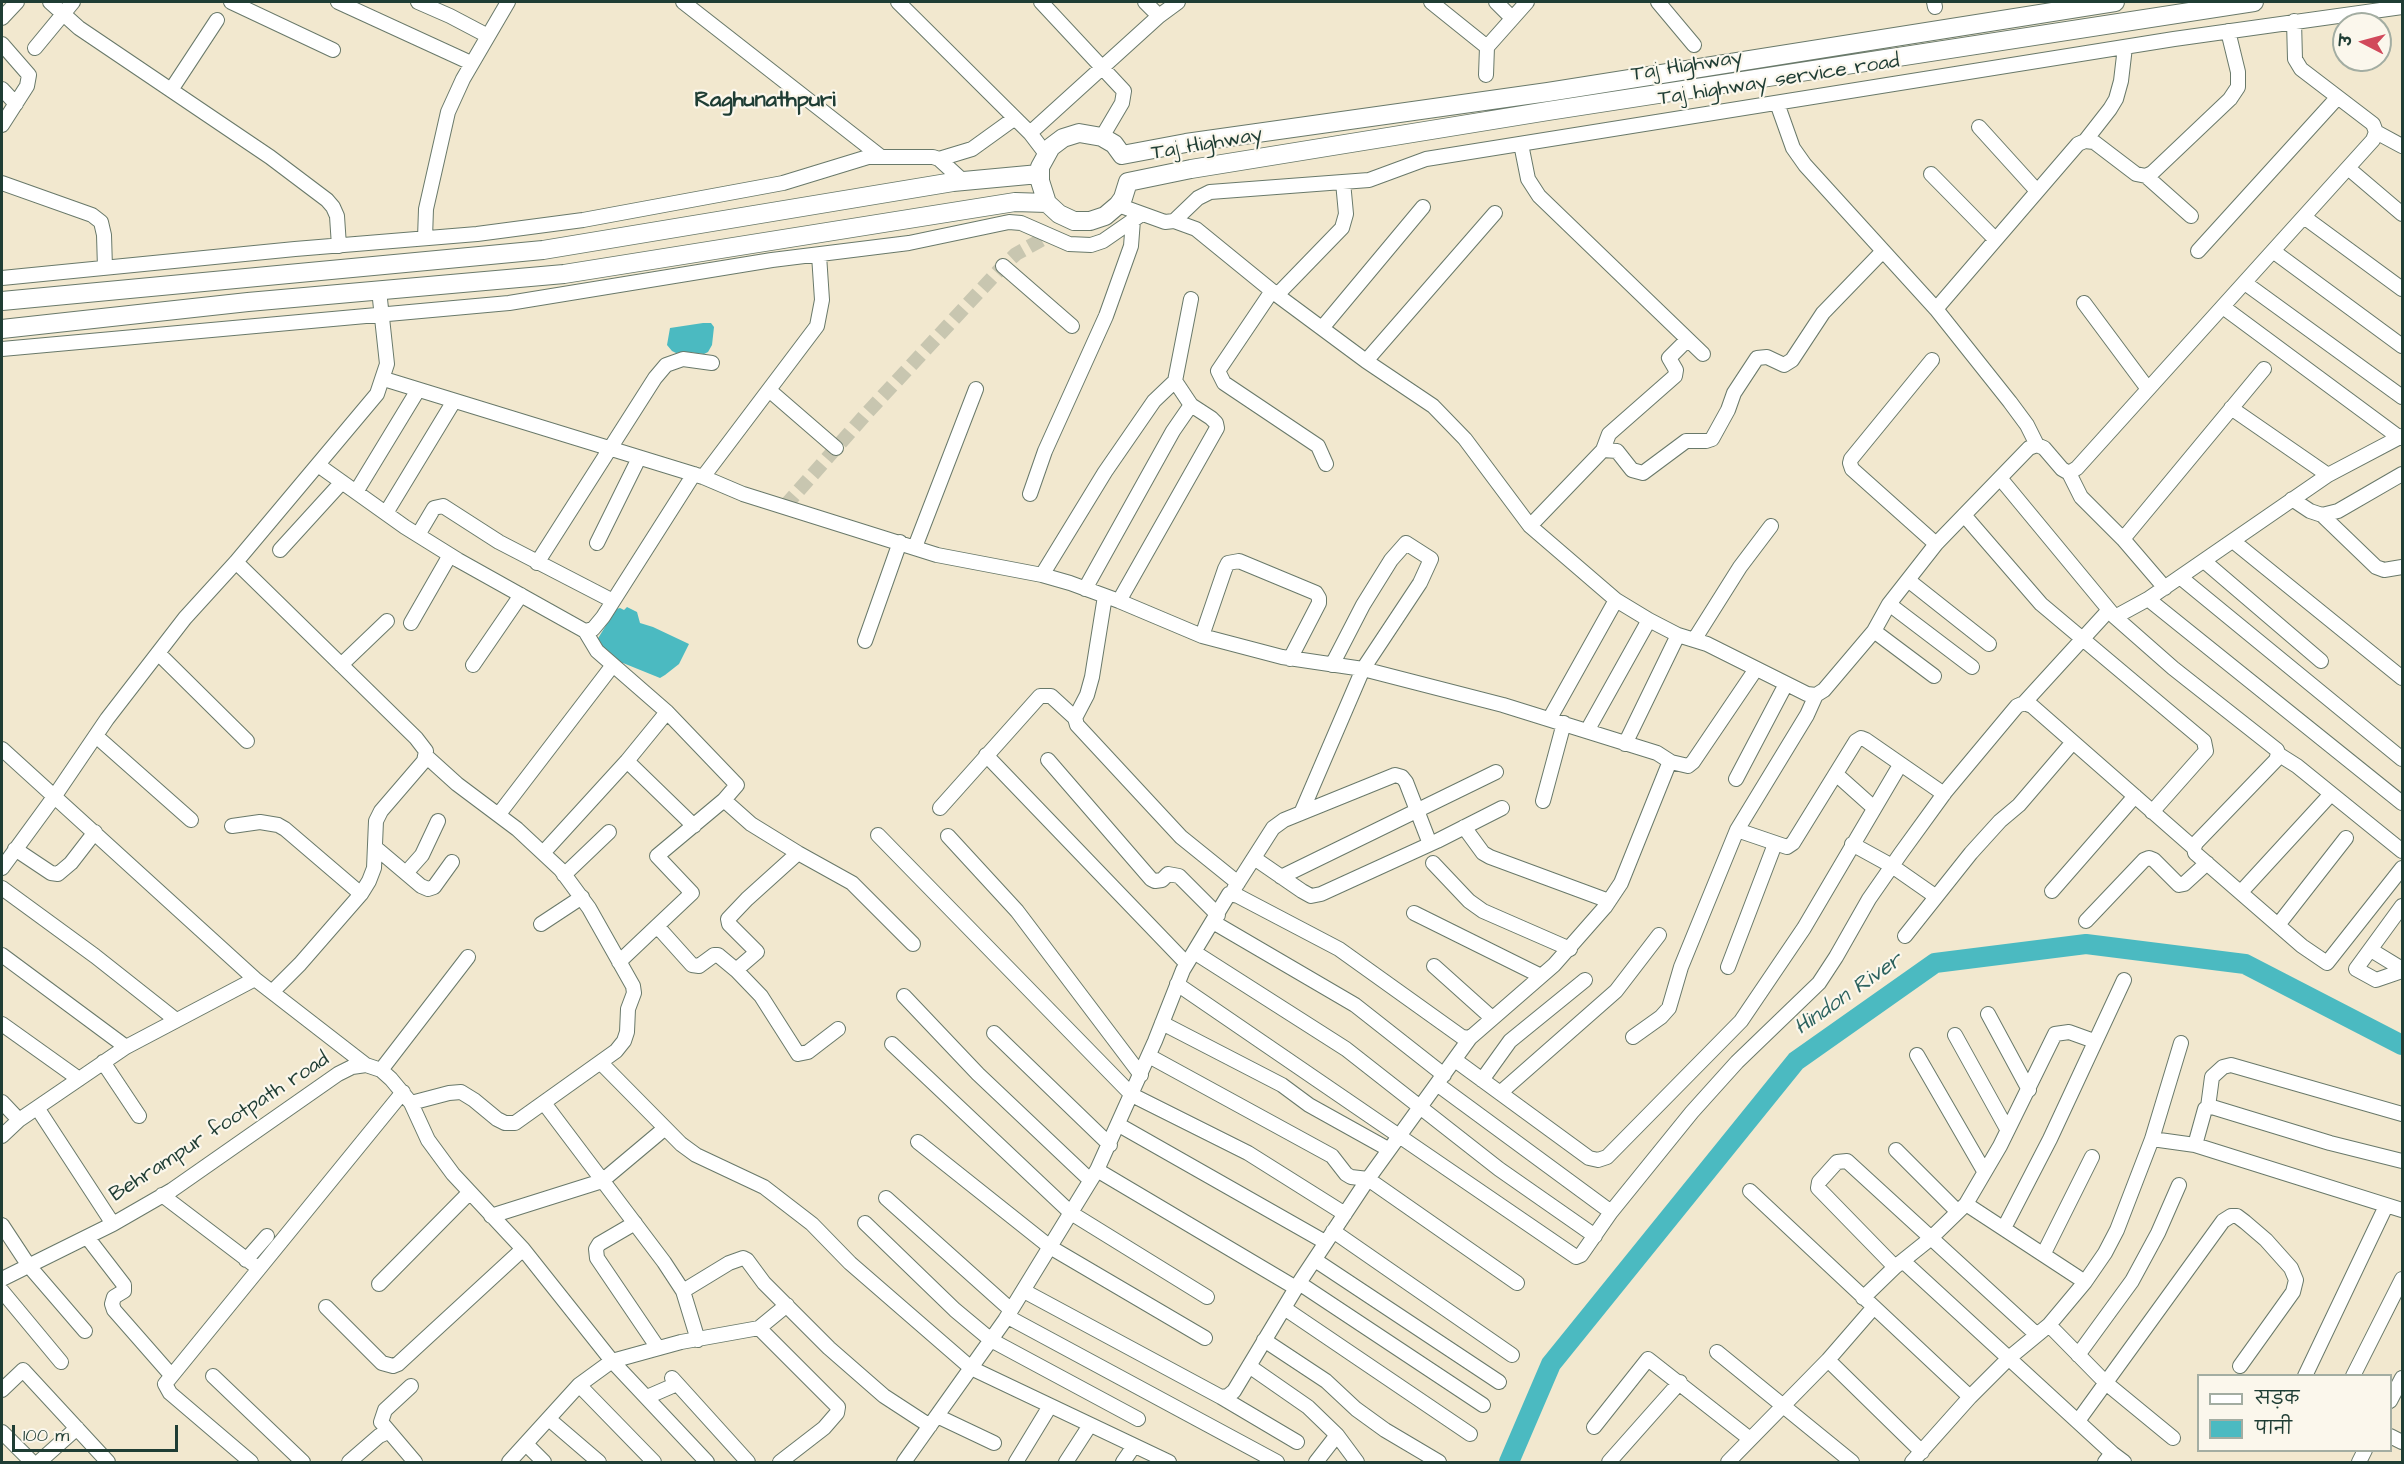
<!DOCTYPE html>
<html>
<head>
<meta charset="utf-8">
<style>
  body { margin:0 }
  #map { position:relative; width:2404px; height:1464px; overflow:hidden; background:#f2e8cf; font-family:"Architects Daughter","Playpen Sans Deva",sans-serif }
  canvas { display:block }
  .frame { position:absolute; inset:0; border:3px solid #1f3d34; pointer-events:none }
  .legend { position:absolute; left:2197px; top:1374px; width:195px; height:78px; box-sizing:border-box; background:#fbf7ec; border:2px solid #a3ada2; margin:0; padding:8px 10px; list-style:none; font-size:18px; color:#1f3d34 }
  .legend li { display:flex; align-items:center; gap:12px; height:30px }
  .legend b { width:30px; border:2px solid #a3ada2 }
  .north { position:absolute; left:2332px; top:12px; width:60px; height:60px; box-sizing:border-box; background:#fbf7ec; border:2px solid #a3ada2; border-radius:50%; rotate:276deg; font-size:16px; font-weight:700; line-height:24px; text-align:center; color:#1f3d34 }
  .north::after { content:''; display:block; margin:auto; width:21px; height:27px; background:#d1495b; clip-path:polygon(50% 0,100% 100%,50% 72%,0 100%) }
  .scale { position:absolute; left:12px; top:1425px; width:166px; height:27px; box-sizing:border-box; border:3px solid #1f3d34; border-top:0; padding-left:8px; font-size:18px; line-height:21px; white-space:nowrap; color:#1f3d34; -webkit-text-stroke:4px #fbf7ec; paint-order:stroke }
</style>
</head>
<body>
<div id="map">
<canvas width="2404" height="1464"></canvas>
<div class="frame"></div>
<ul class="legend">
<li><b style="height:8px;background:#fff"></b>सड़क</li>
<li><b style="height:16px;background:#4bbac1"></b>पानी</li>
</ul>
<div class="north">उ</div>
<div class="scale">100 m</div>
</div>
<script>
const c = document.querySelector('canvas').getContext('2d');
c.lineJoin = 'round';
function fill(path, color) {
  c.fillStyle = color;
  c.fill(path, 'evenodd');
}
function poly(rows) {
  const path = new Path2D();
  for (const r of rows) {
    path.moveTo(r[0], r[1]);
    for (let i = 2; i < r.length; i += 2) path.lineTo(r[i], r[i + 1]);
  }
  return path;
}
function trace(path, color, width, dash) {
  c.strokeStyle = color;
  c.lineWidth = width;
  c.lineCap = dash ? 'butt' : 'round';
  c.setLineDash(dash || []);
  c.stroke(path);
}
function drawText(font, color, halo, rows, align = 'center') {
  c.font = font + ' "Architects Daughter",sans-serif';
  c.lineWidth = 4.5;
  c.setLineDash([]);
  c.textBaseline = 'middle';
  c.strokeStyle = halo;
  c.fillStyle = color;
  for (const [text, x, y, turn = 0] of rows) {
    c.save();
    c.translate(x, y);
    c.rotate((+turn || 0) * Math.PI / 180);
    c.textAlign = isNaN(turn) ? turn : align;
    if (halo) c.strokeText(text, 0, 0);
    c.fillText(text, 0, 0);
    c.restore();
  }
}
fill(poly([
  [703,323,711,323,714,327,712,345,708,352,704,354,688,352,676,353,672,351,667,345,670,328],
  [627,607,637,612,640,623,653,627,689,644,679,664,665,675,660,678,623,663,612,665,597,640,616,609,620,608,624,610]
]), '#4bbac1');
trace(poly([
  [1509,1462,1551,1364,1796,1061,1935,963,2086,944,2245,964,2402,1045]
]), '#4bbac1', 20);
trace(poly([
  [785,506,867,413,1003,266,1016,254,1050,235]
]), '#c8c6b0', 14, [14, 7]);
const minor = poly([
  [50,2,79,28,270,157,327,200,333,207,337,216,339,246],
  [231,2,333,50],
  [338,2,471,63],
  [418,2,450,16,488,36],
  [683,2,880,156],
  [898,2,1030,133,1046,154],
  [1041,2,1124,91,1122,103,1102,137],
  [1145,2,1159,16],
  [1431,2,1487,47],
  [1496,2,1512,18],
  [1658,2,1694,45],
  [1934,2,1935,7],
  [2,18,17,2],
  [2,44,29,75,27,86,2,125],
  [35,48,73,2],
  [1486,75,1487,47,1527,2],
  [2,89,16,104],
  [171,90,217,20],
  [1777,103,1793,148,1805,165,1936,309,2010,402,2027,425,2037,445],
  [1979,127,2037,191],
  [2376,132,2402,146],
  [1030,133,1159,16,1178,2],
  [2085,141,2110,109,2116,99,2121,81,2125,47],
  [1521,144,1528,179,1539,196,1703,354],
  [939,159,963,181],
  [2348,168,2402,214],
  [1931,174,1995,239],
  [2146,176,2191,216],
  [2,183,92,215,101,222,104,235,105,268],
  [1118,205,1165,222,1174,221,1196,229,1277,295,1366,361,1433,406,1465,439,1530,526,1616,600,1649,620,1678,635,1707,644,1807,694,1816,695,1824,690,1874,631,1889,604,1936,544,2029,448,2037,445,2044,448,2062,469,2069,473,2077,468,2373,140,2376,132,2373,124,2301,69,2295,59,2294,21],
  [2304,217,2402,289],
  [1174,221,1198,198,1210,192,1369,180,1426,159,2174,39,2402,7],
  [425,238,426,209,448,112,463,79,508,2],
  [2198,251,2337,98],
  [2273,251,2402,346],
  [1003,266,1072,326],
  [2,278,295,249,477,234,583,220,783,183,868,157,933,157,939,159,972,149,1015,118],
  [2245,283,2402,397],
  [1272,291,1218,371,1224,383,1318,446,1326,464],
  [1277,295,1342,228,1346,214,1343,182],
  [2084,303,2148,389],
  [2223,307,2400,438],
  [1936,309,2078,144,2085,141,2094,142,2136,174,2146,176,2152,173,2230,99,2238,87,2238,72,2228,31],
  [1322,328,1423,207],
  [2,349,509,303,772,260,909,243,1009,222,1021,223,1069,244,1091,245,1103,241,1142,214],
  [1932,360,1851,459,1850,463,1852,469,1936,544],
  [1366,361,1495,213],
  [384,379,703,477,743,494,937,555,1042,575,1070,583,1119,601,1202,636,1282,657,1363,669,1503,705,1657,753,1671,762],
  [769,390,836,448],
  [2231,408,2328,475],
  [1603,450,1609,434,1675,376,1676,370,1669,358,1687,340],
  [318,465,405,527,458,560,585,631,593,629,603,617,694,474],
  [2069,473,2081,497,2123,539,2165,588],
  [703,477,817,326,822,300,819,255],
  [2000,478,2115,617,2173,668,2277,750,2278,754,2276,760,2196,843,2194,848,2195,853,2302,946,2327,963,2402,868],
  [356,492,418,390],
  [1030,494,1045,451,1106,316,1131,246,1133,220],
  [2292,499,2310,511,2322,515,2338,511,2402,474],
  [386,513,454,401],
  [1964,515,2041,604,2204,741,2206,751,2152,812],
  [2322,515,2376,567,2384,570,2402,567],
  [1530,526,1603,450,1617,451,1632,470,1643,473,1686,441,1706,441,1712,439,1728,410,1734,393,1757,358,1767,357,1784,365,1792,360,1823,313,1882,252],
  [418,535,434,508,443,506,499,542,613,601],
  [2123,539,2264,369],
  [2233,541,2402,678],
  [597,543,639,458],
  [915,547,976,389],
  [280,550,342,482],
  [2204,561,2321,661],
  [236,562,416,738,426,751,424,761,381,811,376,821,374,868,369,881,361,894,300,964,272,992],
  [537,563,655,378,666,365,683,359,712,363],
  [1042,575,1105,472,1154,401,1175,381],
  [2180,577,2402,759],
  [1908,580,1989,644],
  [1085,589,1173,431,1191,405],
  [1105,596,1092,677,1087,695,1075,718,1077,725,1181,837,1238,883],
  [2148,599,2402,803],
  [1119,601,1217,428,1216,423,1211,418,1191,405,1175,381,1191,299],
  [1889,604,1972,667],
  [2115,617,2148,599,2328,475,2402,436],
  [411,623,450,555],
  [585,631,597,651,667,712,737,785,724,800,751,824,798,853,852,883,913,944],
  [1874,631,1934,676],
  [1202,636,1225,569,1228,563,1239,561,1316,593,1319,598,1319,603,1290,659],
  [1694,640,1740,567,1771,526],
  [865,641,900,542],
  [158,653,247,741],
  [341,665,387,621],
  [473,665,521,595],
  [2024,703,2109,610],
  [1550,718,1616,600],
  [1587,731,1649,620],
  [96,736,191,820],
  [1625,744,1678,635],
  [2,749,255,979,366,1065,381,1070,391,1079,411,1103,428,1140,453,1174,523,1249,612,1361,707,1462],
  [2278,754,2297,766,2402,851],
  [986,755,1186,963],
  [1048,760,1151,879,1155,881,1162,880,1168,874,1179,876,1218,915],
  [627,761,694,826],
  [1836,774,1874,808],
  [1736,779,1786,684],
  [1543,801,1564,723],
  [940,808,1040,696,1051,696,1075,718],
  [1302,811,1363,669,1420,583,1431,559,1406,543,1391,560,1363,605,1332,665],
  [499,814,613,665],
  [232,826,260,822,278,825,285,829,361,894],
  [1464,827,1483,853,1490,857,1609,901],
  [1737,830,1787,847,1793,843,1856,741,1861,738,1866,740,1944,794],
  [878,835,1132,1095,1248,1153,1345,1214],
  [948,836,1017,911,1141,1075],
  [1852,844,1892,866,1935,896],
  [376,848,421,886,428,889,434,887,452,862],
  [15,849,51,873,58,874,71,863,95,832],
  [543,853,627,761,667,712],
  [1254,858,1302,891,1311,896,1321,894,1437,841,1502,808],
  [1433,863,1469,901,1483,911,1570,949],
  [2,868,54,797,107,719,185,618,236,562,377,394,387,364,379,290],
  [406,873,422,855,438,821],
  [564,875,609,832],
  [1281,877,1496,772],
  [2,888,95,956,176,1020],
  [1234,889,1273,828,1284,820,1395,775,1402,777,1406,782,1430,844],
  [2052,891,2135,796],
  [2241,892,2331,794],
  [2402,906,2356,969,2376,980,2402,971],
  [1414,913,1541,976],
  [2086,921,2144,860,2149,858,2154,860,2179,885,2184,884,2207,863],
  [1213,922,1355,1005,1444,1075],
  [541,924,582,897],
  [2278,925,2346,838],
  [657,926,692,893,657,856,724,800],
  [1905,936,1971,853,2000,821,2019,805,2073,742],
  [2371,950,2402,969],
  [1194,952,1346,1049,1499,1169,1595,1236],
  [2,955,126,1047],
  [619,962,657,926,692,965,699,966,714,955,718,955,736,970,761,996,798,1054,808,1052,838,1029],
  [1434,966,1492,1018],
  [1728,967,1775,844],
  [736,970,757,952,729,924,728,919,747,899,798,853],
  [1177,984,1576,1257,1581,1255,1611,1212,1692,1112,1737,1062,1819,983,1836,957,1869,899,1901,853,1946,791,2017,706,2024,703,2032,706,2194,848],
  [904,996,978,1074,1090,1180],
  [1988,1014,2029,1090],
  [1162,1023,1282,1085,1309,1105,1388,1149],
  [2,1024,79,1079],
  [994,1033,1110,1145],
  [1955,1035,2007,1129],
  [1633,1037,1661,1017,1669,1008,1681,967,1737,830,1807,715,1816,695],
  [892,1044,1071,1213,1207,1297],
  [1917,1055,1984,1171],
  [1149,1056,1332,1156,1346,1174,1351,1177,1368,1179,1517,1283],
  [1455,1060,1589,1158,1598,1160,1607,1157,1741,1021,1804,928,1900,765],
  [103,1062,139,1116],
  [601,1063,681,1144,696,1155,764,1187,812,1224,850,1263,971,1368,1169,1462],
  [381,1070,468,957],
  [1482,1080,1510,1041,1585,980],
  [1437,1084,1611,1212],
  [1500,1093,1616,991,1659,935],
  [2,1102,19,1120],
  [411,1103,449,1093,461,1092,474,1100,497,1119,505,1123,515,1123,616,1051,624,1041,627,1032,628,1009,634,993,633,986,589,908,561,870,517,829,457,784,426,756],
  [544,1103,664,1262,683,1291,698,1340],
  [2208,1107,2212,1077,2223,1067,2231,1065,2402,1114],
  [38,1109,113,1224],
  [1119,1125,1325,1242],
  [2,1136,19,1120,126,1047,255,979],
  [2152,1139,2195,1145,2402,1210],
  [918,1142,1050,1247,1205,1338],
  [2195,1145,2205,1109,2212,1107,2330,1143,2402,1161],
  [1896,1150,1957,1211],
  [1097,1170,1296,1288],
  [162,1195,258,1268],
  [886,1198,1011,1310],
  [1966,1204,2085,1282],
  [491,1216,602,1181,664,1129],
  [635,1223,599,1244,596,1249,597,1258,658,1348],
  [865,1223,955,1310,991,1340,1138,1419],
  [2,1225,29,1266,85,1331],
  [2004,1228,2050,1139,2124,980],
  [1333,1231,1512,1355],
  [87,1237,124,1285,124,1291,114,1297,112,1304,114,1310,171,1375],
  [2044,1253,2092,1157],
  [246,1260,267,1236],
  [1315,1260,1499,1382],
  [1904,1262,2112,1453,2105,1462],
  [1895,1267,1818,1188,1819,1182,1837,1162,1847,1161,2036,1334],
  [2,1279,113,1224,172,1190,338,1074,352,1067,366,1065],
  [1299,1283,1483,1405],
  [379,1284,469,1193],
  [2,1291,61,1362],
  [683,1291,729,1263,743,1258,747,1260,764,1283,829,1348,884,1396,930,1426],
  [1024,1291,1221,1397,1228,1396,1234,1391,1299,1283,1368,1179,1470,1038],
  [1863,1298,1895,1267,1930,1239,1966,1204,2000,1146,2055,1034,2069,1032,2094,1041],
  [326,1307,382,1363,393,1366,398,1364,523,1249],
  [1874,1307,1970,1397],
  [1284,1308,1470,1434],
  [1008,1317,1277,1462],
  [2049,1325,2106,1383,2173,1438],
  [759,1328,838,1407,837,1413,824,1428,780,1462],
  [1264,1340,1326,1381,1356,1409,1385,1430,1439,1462],
  [1717,1352,1852,1462],
  [2078,1355,2132,1281,2158,1233,2179,1185],
  [1828,1360,1922,1452],
  [1249,1366,1308,1407,1337,1435,1357,1462],
  [213,1376,303,1462],
  [2305,1376,2386,1206],
  [2353,1376,2402,1279],
  [672,1378,748,1462],
  [579,1385,654,1462],
  [411,1386,385,1410,381,1422,415,1462],
  [2,1390,23,1370,108,1462],
  [647,1397,677,1384],
  [1221,1397,1297,1442],
  [2390,1401,2402,1378],
  [937,1416,994,1443],
  [550,1420,599,1462],
  [2078,1421,2223,1221,2231,1216,2237,1216,2245,1222,2266,1240,2291,1268,2296,1280,2293,1292,2240,1366],
  [1594,1427,1648,1359,1750,1439],
  [2,1432,32,1462],
  [2390,1436,2402,1442],
  [526,1444,544,1462],
  [2112,1453,2124,1462],
  [39,1462,77,1428],
  [251,1462,170,1393,165,1384,403,1092],
  [349,1462,379,1436,388,1432],
  [509,1462,579,1385,612,1361,681,1342,759,1328,787,1305],
  [904,1462,1005,1320,1097,1170,1155,1041,1183,970,1229,894,1238,896,1339,949,1462,1037,1470,1038,1554,965,1605,907,1621,883,1668,766,1671,762,1688,766,1693,762,1756,669],
  [1016,1462,1050,1406],
  [1066,1462,1090,1425],
  [1123,1462,1134,1446],
  [1316,1462,1337,1435],
  [1609,1462,1680,1382],
  [1728,1462,1828,1360,1874,1307,1750,1191],
  [1912,1462,1970,1397,2009,1358,2049,1325,2085,1282,2105,1253,2117,1230,2152,1139,2181,1043],
  [2359,1462,2365,1450]
]);
const major = poly([
  [2115,2,1548,92,1186,143,1122,155,1114,144,1102,137,1079,133,1063,138,1051,147,1040,167,1040,181,1047,203,1059,214,1074,221,1090,221,1105,216,1118,205,1123,198,1128,182,1191,169,1548,111,2254,2],
  [2,301,543,250,953,182,1039,174],
  [2,329,248,302,564,274,1015,202,1047,203]
]);
trace(minor, '#69796a', 16);
trace(major, '#69796a', 20);
trace(minor, '#fff', 14);
trace(major, '#fff', 18);
drawText('21px', '#1f3d34', '#fbf7ec', [
  ["Taj Highway",1687,67,-9],
  ["Taj highway service road",1779,81,-9],
  ["Taj Highway",1207,145,-10],
  ["Behrampur footpath road",220,1128,-33]
]);
drawText('bold 22px', '#1f3d34', '#fbf7ec', [
  ["Raghunathpuri",765,101]
]);
drawText('italic 22px', '#2c625e', '#fbf7ec', [
  ["Hindon River",1849,995,-35]
]);
</script>
</body>
</html>
